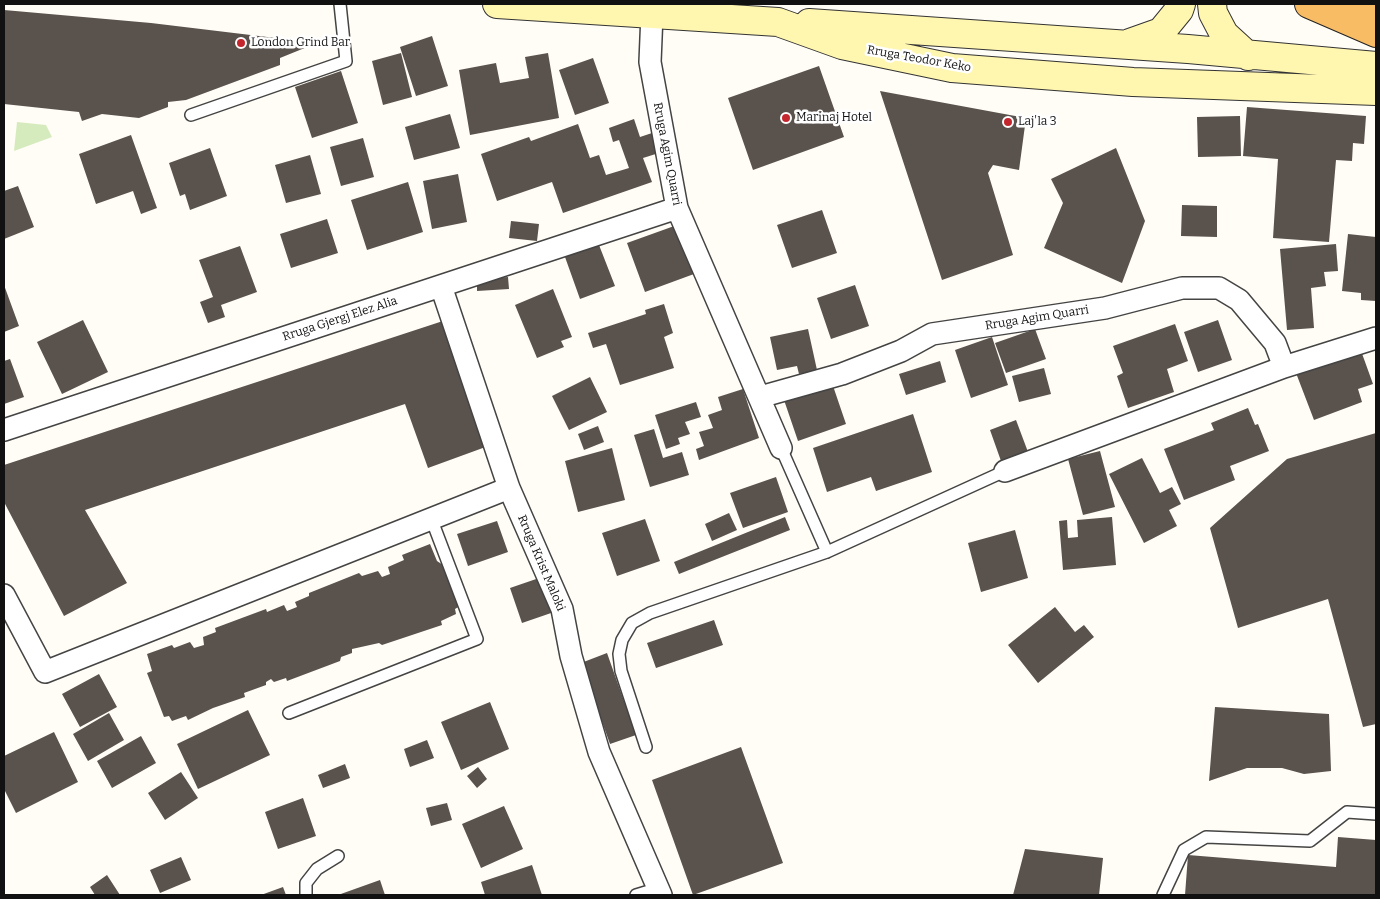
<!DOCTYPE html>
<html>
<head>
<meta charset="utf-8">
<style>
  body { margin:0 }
  #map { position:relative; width:1380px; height:899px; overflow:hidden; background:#fffdf5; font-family:Bitter,serif }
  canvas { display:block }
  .frame { position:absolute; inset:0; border:5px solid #111; pointer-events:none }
</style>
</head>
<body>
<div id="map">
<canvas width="1380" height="899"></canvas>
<div class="frame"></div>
</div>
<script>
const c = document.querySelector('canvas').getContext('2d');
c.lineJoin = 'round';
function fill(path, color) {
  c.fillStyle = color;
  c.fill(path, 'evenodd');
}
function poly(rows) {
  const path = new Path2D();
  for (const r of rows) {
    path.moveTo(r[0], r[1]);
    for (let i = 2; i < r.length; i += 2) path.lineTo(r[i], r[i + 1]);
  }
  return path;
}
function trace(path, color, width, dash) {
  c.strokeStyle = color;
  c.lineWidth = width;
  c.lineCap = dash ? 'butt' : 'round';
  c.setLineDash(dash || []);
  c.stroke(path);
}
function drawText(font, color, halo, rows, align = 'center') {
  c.font = font + ' Bitter,serif';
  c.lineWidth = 5;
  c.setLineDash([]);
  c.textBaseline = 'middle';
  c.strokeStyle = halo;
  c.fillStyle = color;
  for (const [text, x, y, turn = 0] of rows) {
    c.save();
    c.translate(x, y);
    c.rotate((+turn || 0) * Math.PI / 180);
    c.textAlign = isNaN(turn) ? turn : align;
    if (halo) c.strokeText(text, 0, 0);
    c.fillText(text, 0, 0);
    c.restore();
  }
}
fill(poly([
  [17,122,46,125,52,137,14,151]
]), '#d5ebbd');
fill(poly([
  [4,10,151,23,317,43,280,58,280,65,186,100,168,102,168,107,139,118,102,114,82,121,79,112,4,104],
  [432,36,448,86,416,96,400,47],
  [401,53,412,97,383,105,372,61],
  [548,53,559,118,470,135,459,70,496,63,500,83,529,78,525,57],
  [593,58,609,103,575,115,559,70],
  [819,66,844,137,753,170,728,98],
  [341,71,358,123,312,138,295,87],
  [880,91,1026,118,1019,170,993,165,988,173,1013,255,942,280],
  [1247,107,1366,116,1364,144,1353,143,1352,161,1336,160,1329,242,1273,238,1278,159,1243,156],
  [450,114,460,148,414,160,405,127],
  [1240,116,1241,156,1198,157,1197,117],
  [634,119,640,137,655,132,662,152,643,158,652,182,563,213,552,182,497,201,481,154,529,137,531,141,578,124,590,158,599,155,606,175,629,168,619,140,613,142,609,128],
  [131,135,157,208,141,214,133,191,96,204,79,154],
  [363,138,374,177,341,186,330,147],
  [210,148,227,196,190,210,185,194,180,196,169,163],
  [1116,148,1145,221,1122,283,1044,248,1063,203,1051,179],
  [310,155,321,194,286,203,275,165],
  [458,174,467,222,432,229,423,181],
  [408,182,423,232,367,250,351,200],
  [18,186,34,227,4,239,4,191],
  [1182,205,1217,206,1217,237,1181,236],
  [822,210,837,253,792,268,777,225],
  [327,219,338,253,291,268,280,234],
  [511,221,539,224,537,241,509,238],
  [677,225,694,274,645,292,627,243],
  [1348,234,1376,237,1376,301,1361,300,1361,293,1342,291],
  [1336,244,1338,271,1324,272,1326,286,1311,288,1314,328,1287,330,1280,249],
  [599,245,615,286,580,299,565,257],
  [240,246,257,292,221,305,225,317,208,323,200,302,213,297,199,260],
  [508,277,509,289,477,291,477,279],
  [4,285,19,326,4,332],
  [855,285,869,326,831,339,817,298],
  [553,289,572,337,561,341,564,347,537,358,515,305],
  [664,304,673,333,664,337,674,368,620,385,606,344,593,348,588,333,646,314,645,310],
  [83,320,108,372,62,394,37,342],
  [446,320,491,445,428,468,405,404,85,510,127,583,64,616,4,502,4,465],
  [1218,320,1232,360,1198,372,1184,332],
  [1175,324,1188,361,1167,369,1174,392,1128,408,1117,376,1123,373,1113,346],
  [808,329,817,370,799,374,797,366,777,370,770,337],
  [1035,329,1046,359,1006,373,995,343],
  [992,337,1008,385,971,398,955,350],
  [1360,348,1373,384,1358,389,1362,402,1314,420,1296,373],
  [10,359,24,397,4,404,4,361],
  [940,361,946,382,906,395,899,374],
  [1044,368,1051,394,1019,402,1012,376],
  [590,377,607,412,569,430,552,396],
  [832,383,846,424,798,441,784,400],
  [743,389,759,438,699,460,696,449,704,446,699,432,713,428,708,415,722,410,718,397],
  [696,402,701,417,685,422,690,434,678,438,680,444,666,449,655,415],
  [1248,408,1255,425,1258,424,1269,451,1230,466,1235,480,1184,500,1164,449,1214,430,1211,423],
  [913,414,932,472,876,491,871,477,827,492,813,448],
  [1016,420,1028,452,1001,461,990,430],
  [598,426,604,442,584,450,578,434],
  [654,429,663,458,682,452,689,475,650,487,634,435],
  [1376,433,1376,724,1363,727,1328,599,1238,628,1210,528,1287,459],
  [612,448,625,500,578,512,565,461],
  [1100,451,1115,507,1083,515,1068,459],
  [1142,458,1160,493,1172,487,1181,504,1169,510,1177,526,1144,543,1109,474],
  [776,477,788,512,743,528,730,493],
  [729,513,737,530,712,541,705,524],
  [785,517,790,530,679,574,674,562],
  [1112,517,1116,565,1063,570,1059,521,1067,520,1068,538,1078,537,1077,520],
  [645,519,660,561,617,576,602,533],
  [497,521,508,552,468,566,457,534],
  [1015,530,1028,578,981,592,968,543],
  [430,544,437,561,446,567,460,606,455,609,456,614,441,621,442,625,382,645,379,643,352,649,352,653,341,657,340,661,287,681,286,678,274,682,271,679,266,682,266,685,244,693,245,697,213,708,188,720,186,716,172,721,169,716,164,717,147,673,152,671,147,654,172,645,174,648,190,642,194,648,204,645,203,637,216,632,215,628,266,609,267,612,284,605,287,611,297,607,295,602,309,596,309,593,359,573,362,576,378,571,382,577,390,574,388,567,404,560,402,555],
  [542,577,554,612,522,623,510,588],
  [1055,607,1075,632,1084,625,1094,637,1038,683,1008,645],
  [714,620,723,645,656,668,647,643],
  [607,653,636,735,610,744,581,663],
  [99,674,117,707,80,727,62,694],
  [490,702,509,749,461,770,441,722],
  [1215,707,1329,714,1331,771,1304,774,1282,768,1247,768,1209,781],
  [248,710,270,755,198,789,177,744],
  [109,713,124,740,88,761,73,734],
  [54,732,78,782,16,813,4,789,4,756],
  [141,736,156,763,112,788,97,761],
  [427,740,434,758,410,767,404,749],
  [741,747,783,863,693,895,652,780],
  [345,764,350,778,323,788,318,775],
  [478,767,487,779,477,788,467,776],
  [181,772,198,798,165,820,148,793],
  [303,798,316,836,278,849,265,812],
  [447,803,452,820,431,826,426,808],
  [504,806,523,849,481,868,462,824],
  [1338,837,1376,840,1376,895,1185,895,1188,855,1336,867],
  [1025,849,1103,858,1099,895,1013,895],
  [181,857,191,880,160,893,150,870],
  [532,865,542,895,485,895,481,882],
  [107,875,120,895,95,895,90,887],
  [380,880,385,895,338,895],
  [283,887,286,895,261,895]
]), '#5a524d');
const service = poly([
  [191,115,346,61,340,4],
  [781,448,827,552],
  [289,713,477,639,431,518],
  [646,747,621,671,619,654,622,640,632,623,650,613,827,552,1005,471],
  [306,895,306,883,317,869,338,856],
  [636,895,659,888],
  [1163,895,1184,850,1206,837,1310,841,1347,812,1376,814]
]);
const minor = poly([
  [652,14,650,62,677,208,781,448],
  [441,286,509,488,562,609,571,656,599,752,661,895],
  [760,397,842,374,901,351,932,334,1105,308,1182,288,1219,288,1239,300,1275,343,1284,367],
  [4,430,677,208],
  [1005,471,1284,367,1376,338],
  [4,595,45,672,509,488]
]);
const secondary = poly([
  [497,4,778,22,842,45,952,68,1133,82,1376,91],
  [1212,4,1213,13,1224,34,1248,56],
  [809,23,1188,49,1376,66],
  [1130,43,1161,32,1179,10,1181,4]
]);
const trunk = poly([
  [1309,4,1376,33],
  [1328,4,1376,8]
]);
trace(service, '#444', 14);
trace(minor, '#444', 24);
trace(secondary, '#333', 30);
trace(trunk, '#222', 30);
trace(service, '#fff', 11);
trace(minor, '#fff', 21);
trace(secondary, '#fff6b0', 28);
trace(trunk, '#f7bc64', 28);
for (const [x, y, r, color] of [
  [241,43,5,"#c4262e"],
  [786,118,5,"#c4262e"],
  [1008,122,5,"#c4262e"]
]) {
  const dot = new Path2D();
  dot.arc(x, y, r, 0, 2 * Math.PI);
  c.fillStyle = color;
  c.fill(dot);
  trace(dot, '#fff', 2);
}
drawText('12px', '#111', '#fff', [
  ["London Grind Bar",251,43],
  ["Marinaj Hotel",796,118],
  ["Laj'la 3",1018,122]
], 'left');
drawText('12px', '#111', '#fff', [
  ["Rruga Teodor Keko",919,59,10],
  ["Rruga Agim Quarri",667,154,79],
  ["Rruga Agim Quarri",1037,318,-9],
  ["Rruga Gjergj Elez Alia",340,319,-18],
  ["Rruga Krist Maloki",541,563,67]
]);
</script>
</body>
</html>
